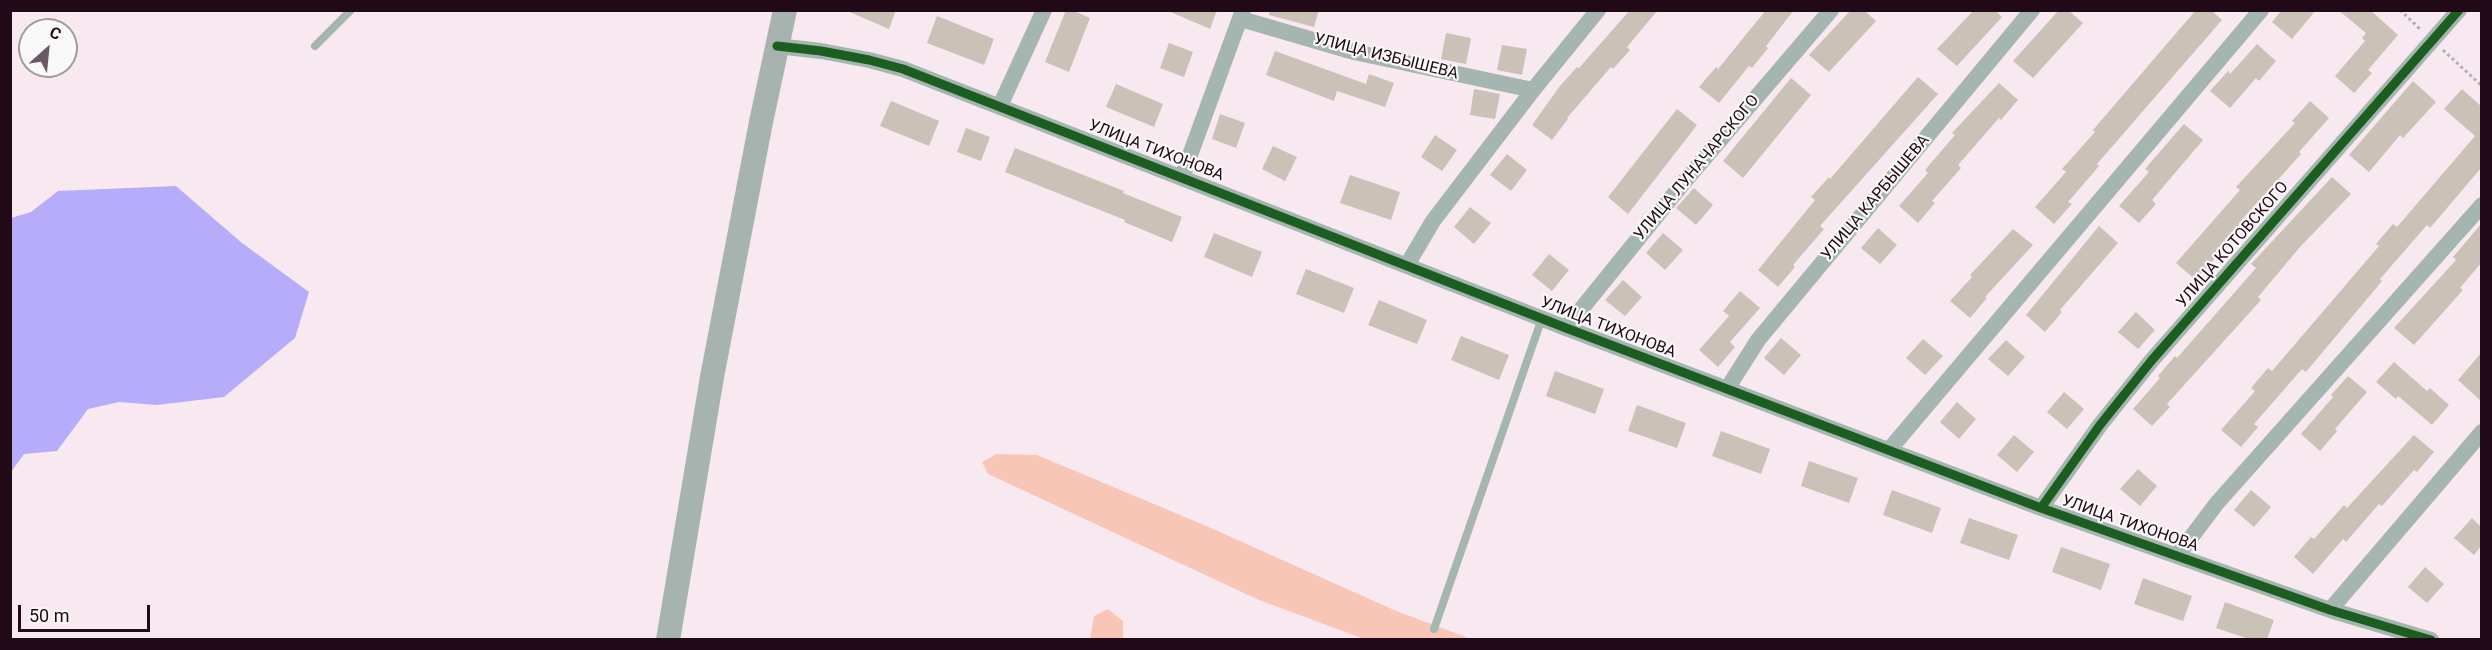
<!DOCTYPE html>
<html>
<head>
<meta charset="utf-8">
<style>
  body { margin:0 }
  #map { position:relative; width:2492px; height:650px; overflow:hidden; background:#f8e8f0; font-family:Roboto,sans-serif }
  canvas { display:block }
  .frame { position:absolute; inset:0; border:12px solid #210917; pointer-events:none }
  .north { position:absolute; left:18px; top:18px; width:60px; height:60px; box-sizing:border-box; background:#f8f8f8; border:2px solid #a2989e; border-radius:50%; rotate:27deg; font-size:16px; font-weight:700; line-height:24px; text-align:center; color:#210917 }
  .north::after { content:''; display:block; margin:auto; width:21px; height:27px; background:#6c5763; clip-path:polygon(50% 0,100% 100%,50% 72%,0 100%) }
  .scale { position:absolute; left:18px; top:605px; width:132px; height:27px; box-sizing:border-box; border:3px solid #210917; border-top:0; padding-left:8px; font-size:18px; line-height:21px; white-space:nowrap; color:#210917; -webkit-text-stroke:4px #f8f8f8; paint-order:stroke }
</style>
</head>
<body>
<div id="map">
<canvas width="2492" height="650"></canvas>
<div class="frame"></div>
<div class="north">С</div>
<div class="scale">50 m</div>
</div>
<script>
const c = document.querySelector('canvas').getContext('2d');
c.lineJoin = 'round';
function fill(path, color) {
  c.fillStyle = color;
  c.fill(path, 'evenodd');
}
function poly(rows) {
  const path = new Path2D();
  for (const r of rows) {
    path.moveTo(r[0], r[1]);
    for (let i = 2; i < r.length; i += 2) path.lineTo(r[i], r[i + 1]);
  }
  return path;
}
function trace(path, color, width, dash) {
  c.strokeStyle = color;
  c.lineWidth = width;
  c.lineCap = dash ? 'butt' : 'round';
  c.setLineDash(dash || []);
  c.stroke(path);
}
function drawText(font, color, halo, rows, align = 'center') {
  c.font = font + ' Roboto,sans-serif';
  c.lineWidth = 4.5;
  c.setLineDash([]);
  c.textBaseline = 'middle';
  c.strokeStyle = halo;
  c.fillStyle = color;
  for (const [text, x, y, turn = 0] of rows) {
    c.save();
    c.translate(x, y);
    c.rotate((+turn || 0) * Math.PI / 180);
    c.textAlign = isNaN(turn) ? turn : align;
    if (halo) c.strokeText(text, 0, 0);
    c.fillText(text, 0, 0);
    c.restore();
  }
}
fill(poly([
  [997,454,1037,455,1204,525,1394,610,1471,639,1364,639,1259,600,988,474,982,462],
  [1108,609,1123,621,1123,639,1090,639,1094,616]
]), '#f7c6b7');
fill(poly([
  [176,186,242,243,309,292,295,338,224,397,157,405,119,402,88,409,57,451,24,454,11,472,11,218,31,212,58,191]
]), '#b7acf9');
fill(poly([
  [845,10,896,10,889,29],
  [1066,10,1072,10,1090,18,1069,72,1045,62],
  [1166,10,1217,10,1210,29],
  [1269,10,1319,10,1314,27,1269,15],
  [1630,10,1658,10,1627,47,1630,50,1613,69,1611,67,1567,118,1568,119,1552,140,1532,125,1560,86,1577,67,1579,68],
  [1766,10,1794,10,1766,46,1768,48,1752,68,1749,66,1719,103,1699,87,1716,67,1718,69],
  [1851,10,1864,10,1876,21,1829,72,1809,55],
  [1974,10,1995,10,2002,17,1957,66,1937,49],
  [2059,10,2068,10,2083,23,2033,78,2013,61],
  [2196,10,2211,10,2222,20,2097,164,2099,166,2068,202,2072,204,2054,224,2035,207,2066,172,2062,169,2095,132,2093,130],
  [2282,10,2316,10,2292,39,2272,22],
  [2338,10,2370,10,2398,35,2368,70,2372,73,2354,93,2335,76,2365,41,2362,38,2366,33],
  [937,16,994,39,984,65,927,43],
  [1446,33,1471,38,1466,64,1441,59],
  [1169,43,1193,52,1184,77,1160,68],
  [2257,44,2276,61,2259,81,2256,78,2230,108,2210,91,2228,71,2230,74],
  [1502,45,1527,49,1522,75,1497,70],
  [1275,51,1366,84,1369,74,1394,83,1385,107,1337,91,1334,101,1266,75],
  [1918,77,1938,94,1820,226,1824,229,1793,265,1795,267,1778,287,1758,270,1815,200,1811,197,1829,177,1830,179],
  [1791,78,1811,95,1743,178,1723,161],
  [2413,81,2436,102,2403,138,2400,135,2369,172,2349,155],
  [1999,83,2018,100,2001,120,1999,118,1958,165,1961,168,1932,201,1935,203,1918,223,1899,206,1928,173,1925,170,1955,135,1952,133],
  [1116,84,1163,104,1154,127,1106,107],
  [1474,89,1500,94,1495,119,1470,115],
  [2462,89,2481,106,2481,168,2430,228,2427,225,2380,279,2382,281,2306,372,2302,369,2254,424,2258,427,2241,447,2221,430,2255,391,2251,388,2268,368,2272,371,2379,246,2376,244,2393,224,2397,227,2475,136,2444,109],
  [891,101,939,121,929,146,880,126],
  [2310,101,2329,118,2299,152,2301,154,2239,223,2243,226,2196,280,2176,263,2240,190,2236,187,2295,123,2292,121],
  [1677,109,1697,125,1628,214,1608,197],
  [1220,114,1245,123,1236,148,1212,139],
  [2184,124,2203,140,2152,200,2156,204,2139,223,2119,206,2149,172,2145,169],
  [966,128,990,137,981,161,957,152],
  [1435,135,1457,150,1442,171,1421,157],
  [1273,146,1297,157,1285,181,1262,169],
  [1015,148,1124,191,1123,193,1182,217,1172,242,1124,222,1125,220,1005,172],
  [1507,154,1527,170,1511,191,1490,175],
  [1350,175,1400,192,1391,220,1340,203],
  [2332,177,2351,194,2300,247,2258,297,2261,300,2167,404,2170,407,2152,426,2133,409,2160,378,2158,376,2175,356,2177,358,2256,268,2251,264],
  [1694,188,1713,205,1696,225,1676,208],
  [1470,207,1491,223,1474,244,1454,227],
  [2481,224,2481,263,2460,288,2463,290,2414,345,2394,328,2456,260,2453,257],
  [2099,226,2118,243,2060,310,2062,312,2045,332,2026,315],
  [1878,228,1897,245,1880,264,1861,248],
  [2013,229,2033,245,1985,297,1987,298,1970,318,1950,301,1972,277,1970,275],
  [1214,233,1262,252,1252,277,1204,257],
  [1663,233,1683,250,1665,270,1646,253],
  [1549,254,1569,270,1552,291,1532,275],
  [1306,269,1354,288,1344,313,1296,294],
  [1623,280,1642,297,1625,316,1605,300],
  [1740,291,1760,308,1730,342,1735,347,1718,367,1699,350,1729,316,1723,311],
  [1379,300,1427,320,1417,344,1368,325],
  [2136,312,2155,330,2138,349,2118,332],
  [1461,336,1509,355,1499,380,1451,360],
  [1781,338,1801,355,1784,375,1764,358],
  [1923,339,1943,356,1925,375,1906,358],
  [2006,340,2025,357,2008,376,1988,359],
  [2481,353,2481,401,2458,380],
  [2394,362,2427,391,2430,388,2449,405,2432,425,2398,396,2396,399,2376,382],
  [1555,371,1604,389,1595,414,1546,396],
  [2348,376,2367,392,2335,429,2337,431,2320,451,2301,434,2333,397,2331,395],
  [2064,392,2084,409,2067,429,2047,412],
  [1957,402,1976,419,1959,439,1940,422],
  [1637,405,1686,423,1677,448,1628,431],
  [1721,431,1770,449,1761,474,1712,456],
  [2014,435,2034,452,2017,472,1997,455],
  [2414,435,2434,452,2417,472,2414,470,2382,506,2379,504,2346,542,2343,539,2313,574,2294,557,2311,537,2314,539,2344,505,2347,508],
  [1809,461,1858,478,1849,503,1801,486],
  [2138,469,2157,486,2140,506,2120,489],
  [1892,490,1941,508,1932,533,1883,515],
  [2251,490,2271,507,2254,527,2234,510],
  [1969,518,2018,535,2009,560,1960,543],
  [2472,518,2481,527,2481,546,2474,555,2454,538],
  [2061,547,2110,564,2101,590,2052,572],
  [2425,567,2444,584,2427,603,2408,587],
  [2143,578,2192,596,2183,621,2134,604],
  [2225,602,2274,620,2267,639,2249,639,2216,628]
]), '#cac2b7');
trace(poly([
  [2400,10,2421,30],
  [2443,50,2482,86]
]), '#adb2b1', 3, [3, 3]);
trace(poly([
  [315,46,351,10],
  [1434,629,1542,318]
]), '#a5b5af', 8);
trace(poly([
  [1241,19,1354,52,1533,90],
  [777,46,821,51,869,60,903,69,1566,328,2041,508,2330,610,2431,640],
  [1000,106,1044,10],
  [1182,177,1243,10],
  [1407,265,1433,221,1533,90,1598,10],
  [1566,328,1684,182,1831,10],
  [1727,389,1758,340,2032,10],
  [1889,450,2261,10],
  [2041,508,2100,425,2152,360,2459,10],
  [2177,556,2217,503,2482,205],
  [2330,610,2482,432]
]), '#a5b5af', 16);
trace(poly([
  [668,640,712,377,761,122,785,10]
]), '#a6b3af', 24);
trace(poly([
  [777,46,821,51,869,60,903,69,1566,328,2041,508,2330,610,2431,640],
  [2041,508,2100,425,2152,360,2459,10]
]), '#1b5e20', 9);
drawText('16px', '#210917', '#f8f8f8', [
  ["УЛИЦА ИЗБЫШЕВА",1386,57,14],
  ["УЛИЦА ТИХОНОВА",1156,151,21],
  ["УЛИЦА ЛУНАЧАРСКОГО",1697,168,-50],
  ["УЛИЦА КАРБЫШЕВА",1876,198,-50],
  ["УЛИЦА КОТОВСКОГО",2233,245,-49],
  ["УЛИЦА ТИХОНОВА",1608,328,21],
  ["УЛИЦА ТИХОНОВА",2130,524,19]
]);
</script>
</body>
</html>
